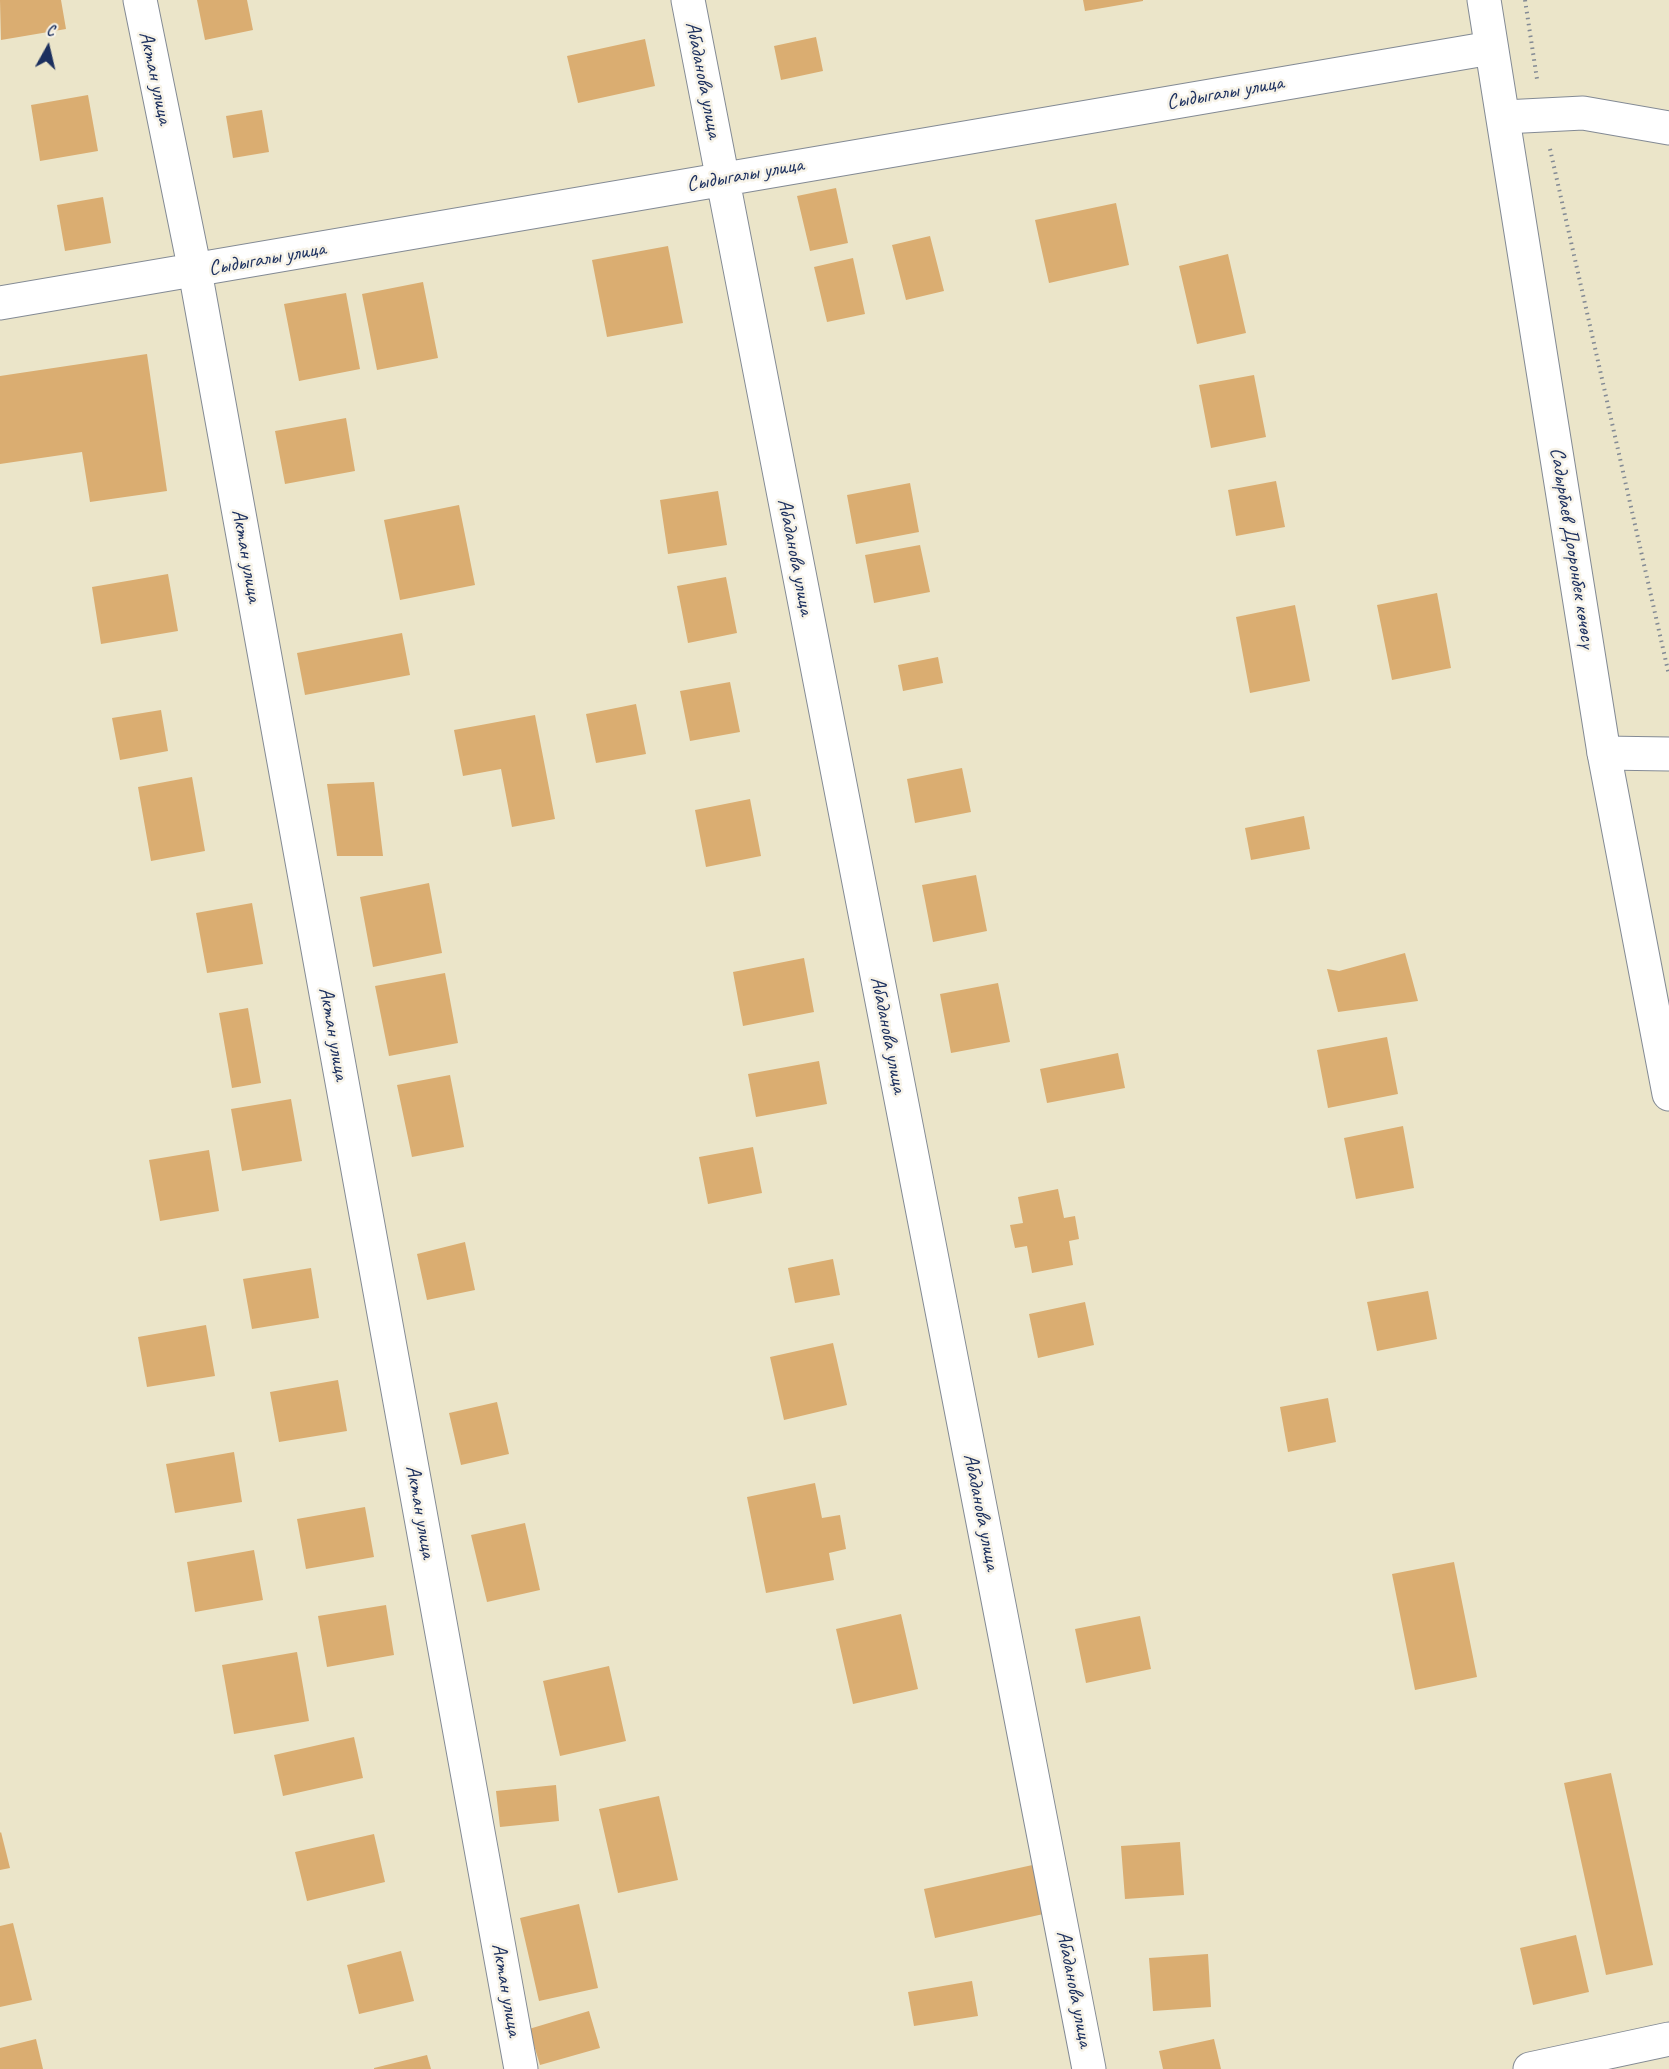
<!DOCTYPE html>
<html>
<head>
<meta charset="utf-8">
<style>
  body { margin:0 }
  #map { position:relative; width:1669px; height:2069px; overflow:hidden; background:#ebe5c9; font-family:Caveat,sans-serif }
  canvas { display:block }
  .north { position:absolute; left:18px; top:18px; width:60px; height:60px; -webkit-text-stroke:4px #f7f3e8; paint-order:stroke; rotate:8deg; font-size:16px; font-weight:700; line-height:24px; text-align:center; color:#1b2f5e }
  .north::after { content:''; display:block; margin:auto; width:21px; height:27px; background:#1b2f5e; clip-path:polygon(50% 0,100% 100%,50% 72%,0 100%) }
</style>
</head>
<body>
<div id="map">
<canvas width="1669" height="2069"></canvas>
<div class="north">С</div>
</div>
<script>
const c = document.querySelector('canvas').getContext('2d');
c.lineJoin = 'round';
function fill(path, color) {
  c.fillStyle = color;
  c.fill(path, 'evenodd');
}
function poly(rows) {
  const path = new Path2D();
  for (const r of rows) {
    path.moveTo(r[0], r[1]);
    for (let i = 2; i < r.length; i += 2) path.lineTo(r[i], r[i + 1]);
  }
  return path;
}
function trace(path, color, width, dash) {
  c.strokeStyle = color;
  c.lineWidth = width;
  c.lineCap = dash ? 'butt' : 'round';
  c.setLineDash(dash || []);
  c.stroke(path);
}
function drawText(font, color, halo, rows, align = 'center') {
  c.font = font + ' Caveat,sans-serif';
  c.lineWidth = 5;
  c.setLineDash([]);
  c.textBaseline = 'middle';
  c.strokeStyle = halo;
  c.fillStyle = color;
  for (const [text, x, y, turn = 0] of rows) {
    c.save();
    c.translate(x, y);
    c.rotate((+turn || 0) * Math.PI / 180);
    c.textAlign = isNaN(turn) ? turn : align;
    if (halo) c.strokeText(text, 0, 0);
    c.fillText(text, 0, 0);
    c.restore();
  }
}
fill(poly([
  [0,0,61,0,66,29,1,40],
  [197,0,247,0,253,30,205,40],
  [1083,0,1143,0,1143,1,1085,11],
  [816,37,823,71,781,80,774,46],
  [645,39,655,86,578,103,567,56],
  [88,95,98,151,40,161,31,105],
  [262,110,269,152,233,158,226,116],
  [836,188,848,243,810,251,797,196],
  [103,197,111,243,65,251,57,205],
  [1116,203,1129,265,1049,283,1035,220],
  [930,236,944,291,906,300,892,245],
  [668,246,683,323,607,337,592,260],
  [1228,254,1246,333,1197,344,1179,266],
  [853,258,865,314,827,322,814,267],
  [423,282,438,358,377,370,362,294],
  [346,293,360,369,299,381,284,304],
  [147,354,167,491,90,502,82,452,0,464,0,376],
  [1254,375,1266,437,1211,448,1199,385],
  [346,418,355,471,285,484,275,431],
  [1276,481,1285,527,1236,536,1228,490],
  [910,483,919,532,856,544,847,495],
  [718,491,727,545,668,554,660,500],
  [459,505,475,585,400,600,384,520],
  [920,545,930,592,874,603,865,555],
  [168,574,178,631,101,644,92,587],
  [726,577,737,633,688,643,677,586],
  [1437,593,1451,668,1392,680,1377,605],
  [1295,605,1310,681,1250,693,1236,617],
  [402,633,410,675,305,695,297,653],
  [938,657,943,683,903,691,898,665],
  [730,682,740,732,690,741,680,691],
  [636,704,646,754,596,763,586,714],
  [161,710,168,751,120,760,112,718],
  [535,715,555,819,512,827,501,769,463,776,454,730],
  [962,768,971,812,915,823,907,779],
  [192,777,205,851,151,861,138,787],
  [374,782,383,856,337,856,327,784],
  [750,799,761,856,706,867,695,810],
  [1304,816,1310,849,1251,860,1245,828],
  [976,875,987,931,933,942,922,885],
  [429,883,442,953,373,967,360,897],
  [252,903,263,964,207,973,196,913],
  [1405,953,1418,1001,1338,1012,1327,969,1339,971],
  [804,958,814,1012,743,1026,733,972],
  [445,973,458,1043,389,1056,375,986],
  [998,983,1010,1042,951,1053,940,994],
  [248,1008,261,1083,232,1088,219,1013],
  [1387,1037,1398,1094,1328,1108,1317,1050],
  [1118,1053,1125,1088,1047,1103,1040,1069],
  [819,1061,827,1104,756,1117,748,1074],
  [450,1075,464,1147,412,1157,397,1085],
  [291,1099,302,1161,242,1171,231,1109],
  [1403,1126,1414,1188,1356,1199,1344,1138],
  [753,1147,762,1193,708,1204,699,1157],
  [209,1150,219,1211,160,1221,149,1160],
  [1058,1189,1064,1218,1075,1216,1079,1239,1069,1241,1073,1265,1032,1273,1027,1246,1015,1248,1010,1225,1023,1223,1018,1197],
  [465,1242,475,1290,427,1300,417,1254],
  [833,1259,840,1295,795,1303,788,1268],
  [311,1268,319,1318,252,1329,243,1279],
  [1428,1291,1437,1339,1377,1351,1367,1302],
  [1085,1302,1094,1345,1038,1358,1029,1314],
  [206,1325,215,1376,147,1387,138,1337],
  [833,1343,847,1405,784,1420,770,1357],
  [338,1380,347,1431,279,1442,270,1392],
  [1328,1398,1336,1442,1288,1452,1280,1407],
  [497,1402,509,1454,461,1465,449,1413],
  [234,1452,242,1502,175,1513,166,1464],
  [815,1483,822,1518,840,1515,846,1549,829,1553,834,1580,766,1593,747,1497],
  [365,1507,374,1557,306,1569,297,1519],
  [525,1523,540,1590,487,1602,471,1535],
  [254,1550,263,1600,195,1612,187,1562],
  [1454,1562,1477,1677,1415,1690,1392,1574],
  [386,1605,394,1655,327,1667,318,1616],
  [901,1614,918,1689,853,1704,836,1629],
  [1140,1616,1151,1669,1086,1683,1075,1629],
  [297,1652,309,1721,234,1734,222,1665],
  [609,1666,626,1741,560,1756,543,1681],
  [354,1737,363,1778,283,1796,274,1755],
  [1611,1773,1653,1965,1606,1975,1564,1783],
  [556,1785,559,1821,500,1827,496,1791],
  [659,1796,678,1880,618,1893,599,1809],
  [1,1832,10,1868,0,1870,0,1833],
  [374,1834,385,1882,307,1901,295,1852],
  [1180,1842,1184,1895,1125,1899,1121,1846],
  [1037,1864,1048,1913,935,1938,924,1889],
  [579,1904,598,1988,539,2001,520,1918],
  [13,1923,32,2000,0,2007,0,1926],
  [1576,1935,1589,1992,1533,2005,1520,1948],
  [401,1951,414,2001,359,2014,347,1965],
  [1208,1954,1211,2007,1153,2011,1149,1958],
  [972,1981,978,2016,914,2026,908,1992],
  [589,2011,600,2048,540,2065,529,2029],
  [36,2039,43,2069,0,2069,0,2048],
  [1214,2039,1221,2069,1163,2069,1159,2051],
  [427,2055,431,2069,374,2069,374,2068]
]), '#daad71');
const minor = poly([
  [140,0,195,271,521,2069],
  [688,0,1089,2069],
  [1504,117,1583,113,1669,128],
  [0,303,1491,48],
  [1604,753,1669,754],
  [1530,2069,1669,2039]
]);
const major = poly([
  [1484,0,1604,753,1669,1094]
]);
trace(minor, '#838a94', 35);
trace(major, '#838a94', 35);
trace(poly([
  [1525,0,1537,79],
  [1550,149,1669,675]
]), '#838a94', 4, [1.5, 4.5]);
trace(minor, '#fff', 33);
trace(major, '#fff', 33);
drawText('21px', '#1b2f5e', '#f7f3e8', [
  ["Актан улица",155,78,78],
  ["Абаданова улица",703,80,79],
  ["Сыдыгалы улица",1225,93,-10],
  ["Сыдыгалы улица",745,175,-10],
  ["Сыдыгалы улица",267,259,-10],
  ["Садырбаев Дооронбек көчөсү",1572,548,81],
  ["Актан улица",246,556,80],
  ["Абаданова улица",795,557,79],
  ["Актан улица",333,1034,80],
  ["Абаданова улица",888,1035,79],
  ["Актан улица",420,1512,80],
  ["Абаданова улица",981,1512,79],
  ["Абаданова улица",1074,1989,79],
  ["Актан улица",506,1990,80]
]);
</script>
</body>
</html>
